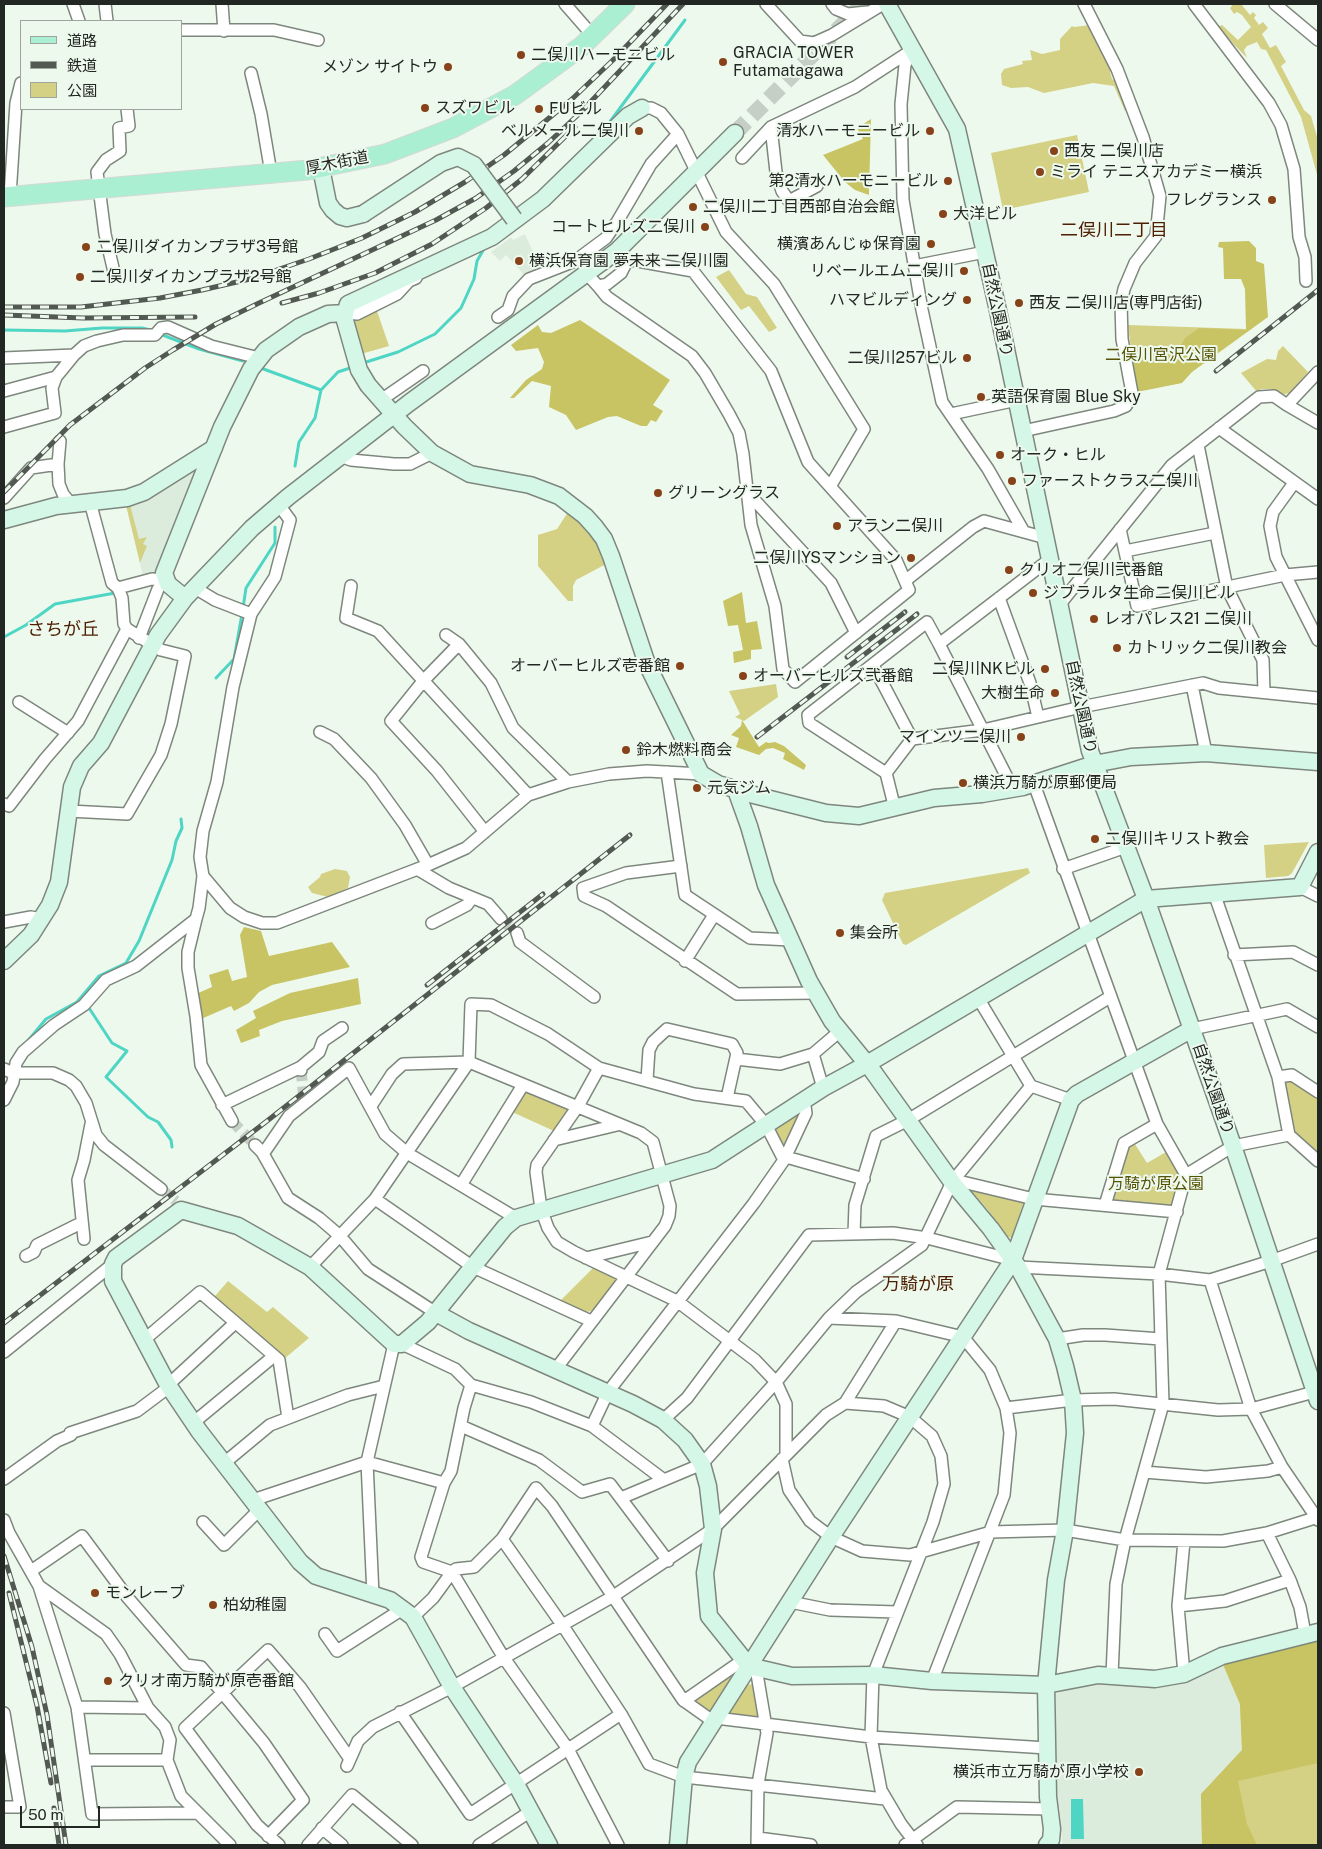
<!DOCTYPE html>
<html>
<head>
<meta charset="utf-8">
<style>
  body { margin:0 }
  #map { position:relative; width:1322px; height:1849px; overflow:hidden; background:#eef9ee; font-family:"Public Sans","Noto Sans JP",sans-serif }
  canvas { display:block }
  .frame { position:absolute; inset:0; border:5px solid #232723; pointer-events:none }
  .legend { position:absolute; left:20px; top:20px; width:162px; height:90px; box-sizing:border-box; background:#eef9ee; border:1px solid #9da59d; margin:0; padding:6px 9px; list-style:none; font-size:15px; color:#232723 }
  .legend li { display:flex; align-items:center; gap:10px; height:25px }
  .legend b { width:25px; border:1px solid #9da59d }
  .scale { position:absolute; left:20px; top:1806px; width:80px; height:22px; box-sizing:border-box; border:2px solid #232723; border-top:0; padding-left:6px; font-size:15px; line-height:18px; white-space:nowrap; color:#232723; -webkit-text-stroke:4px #eef9ee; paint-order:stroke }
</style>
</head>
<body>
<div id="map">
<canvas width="1322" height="1849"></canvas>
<div class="frame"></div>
<ul class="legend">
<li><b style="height:6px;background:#aaefd2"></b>道路</li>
<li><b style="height:6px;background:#525852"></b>鉄道</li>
<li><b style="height:14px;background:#d4d185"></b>公園</li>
</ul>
<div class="scale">50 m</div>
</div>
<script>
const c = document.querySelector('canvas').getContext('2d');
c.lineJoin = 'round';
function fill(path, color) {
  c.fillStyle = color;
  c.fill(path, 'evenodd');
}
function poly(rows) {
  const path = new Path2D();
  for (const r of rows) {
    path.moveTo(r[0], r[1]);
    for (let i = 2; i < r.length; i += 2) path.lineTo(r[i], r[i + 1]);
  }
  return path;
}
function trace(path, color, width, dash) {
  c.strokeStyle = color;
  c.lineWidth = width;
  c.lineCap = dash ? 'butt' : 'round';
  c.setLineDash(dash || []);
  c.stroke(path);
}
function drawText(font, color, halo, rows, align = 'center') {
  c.font = font + ' "Public Sans","Noto Sans JP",sans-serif';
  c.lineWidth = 4;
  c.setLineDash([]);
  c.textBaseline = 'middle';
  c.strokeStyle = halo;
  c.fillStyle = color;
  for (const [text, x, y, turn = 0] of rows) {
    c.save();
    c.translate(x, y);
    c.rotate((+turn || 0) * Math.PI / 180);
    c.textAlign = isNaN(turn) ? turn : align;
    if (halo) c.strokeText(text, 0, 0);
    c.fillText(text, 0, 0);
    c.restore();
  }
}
fill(poly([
  [525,234,541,269,526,277,506,255,500,261,491,252,511,237,513,240],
  [190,469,198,472,157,572,143,576,125,501],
  [1222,1662,1240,1704,1242,1750,1201,1794,1202,1845,1062,1845,1061,1821,1057,1793,1055,1694,1071,1688]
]), '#dcecdc');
fill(poly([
  [1231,4,1241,4,1250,15,1253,12,1256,15,1254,18,1259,25,1263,22,1268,28,1262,34,1270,48,1276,45,1286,62,1281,66,1304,110,1311,116,1318,140,1318,178,1301,117,1266,50,1261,49,1257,42,1247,46,1244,50,1247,58,1217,27,1222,25,1238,40,1251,27,1242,15,1237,12,1234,14,1230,8,1232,6],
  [1090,25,1112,69,1110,72,1112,79,1117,82,1128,111,1125,111,1114,86,1093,83,1044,93,1028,87,1011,88,1002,85,1001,74,1004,69,1023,64,1022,61,1032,60,1030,50,1042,54,1060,50,1060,39,1072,26,1074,27],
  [1077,135,1089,192,1003,210,991,153],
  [729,270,746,294,757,297,777,328,769,332,749,306,741,310,716,277],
  [377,311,389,346,361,354,351,322],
  [1128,325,1247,329,1248,330,1136,390],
  [1283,346,1308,372,1290,393,1282,395,1274,389,1261,389,1257,392,1241,373,1267,359,1276,360,1278,351],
  [125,501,129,501,139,539,147,537,143,544,147,546,140,563],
  [570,509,590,530,608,563,576,580,573,586,573,601,568,601,538,566,538,535,557,529],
  [776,684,778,697,744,721,735,717,740,714,729,691],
  [1309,842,1292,873,1288,876,1266,878,1264,845],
  [1028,868,1030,873,906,945,903,944,882,900,885,893],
  [335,869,347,871,350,877,348,888,328,897,312,893,308,887,320,877,321,874],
  [1282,1079,1292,1079,1318,1096,1318,1157,1292,1134],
  [524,1089,570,1107,554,1131,510,1111],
  [794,1111,801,1116,784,1153,770,1126],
  [1133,1141,1147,1163,1166,1152,1181,1176,1174,1207,1110,1202,1127,1145],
  [967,1186,1024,1201,1012,1237,1006,1238,988,1210],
  [594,1267,618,1278,593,1311,585,1312,560,1301],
  [228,1281,267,1312,273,1307,309,1338,284,1359,239,1321,215,1296],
  [1318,1639,1318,1845,1202,1845,1201,1794,1242,1750,1240,1704,1222,1662],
  [731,1674,732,1676,711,1711,707,1712,693,1702,693,1699],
  [754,1684,761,1721,726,1715,744,1685]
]), '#d4d185');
fill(poly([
  [871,119,869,193,869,195,855,190,845,182,823,155,863,139,857,128],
  [1249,241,1256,248,1256,261,1264,264,1268,317,1192,372,1182,383,1137,392,1132,362,1176,354,1185,338,1199,328,1246,330,1245,289,1241,279,1224,279,1223,248,1218,247,1219,242],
  [580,320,670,380,653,405,663,411,656,422,651,420,647,426,641,426,617,416,608,417,576,430,566,415,549,407,551,386,532,381,514,398,510,398,526,380,542,369,544,362,538,348,516,351,511,345,538,325,542,332,551,333],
  [742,592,746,623,757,621,762,649,751,650,751,659,734,663,733,652,743,650,738,625,728,626,723,601],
  [742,720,759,747,766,742,769,743,775,742,784,746,806,765,804,770,783,759,785,753,773,748,766,749,759,755,736,747,739,738,731,735,741,726],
  [244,927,261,931,269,956,332,942,350,967,272,985,259,992,249,1003,234,1011,231,1006,201,1019,196,994,212,987,209,975,228,969,232,981,247,977,240,935],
  [358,978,361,1004,282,1021,259,1030,260,1036,241,1043,236,1030,256,1018,253,1011,290,993],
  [1318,1639,1318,1763,1238,1781,1247,1824,1257,1845,1202,1845,1201,1794,1242,1750,1240,1704,1222,1662]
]), '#c8c363');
fill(poly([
  [1071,1799,1083,1799,1084,1839,1071,1839]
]), '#4ed5c4');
trace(poly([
  [606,127,685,20],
  [4,330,65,331,102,328,142,328,155,331],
  [160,334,199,349,243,361],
  [363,363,398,352,435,334,461,308,474,279,477,261,485,247],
  [258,367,321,390],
  [295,466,299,442,315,418,321,390,338,372,353,367],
  [243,608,246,588,275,543,275,527],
  [4,637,26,625,55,604,115,593],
  [216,678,234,659,242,614],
  [89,1008,112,1043,127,1051,106,1077,148,1117,158,1122,171,1140,172,1147],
  [26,1043,46,1019,77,1002,99,976,126,963,139,941,172,860,176,841,182,828,181,819]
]), '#4ed5c4', 3);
trace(poly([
  [501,919,517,933],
  [301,1070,304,1099],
  [232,1121,255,1145],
  [161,1189,176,1201]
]), '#c5cfc5', 11, [11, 5.5]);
trace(poly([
  [735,133,863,4]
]), '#c5cfc5', 16, [16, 8]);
const street = poly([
  [73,4,79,21],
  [105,4,107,21],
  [222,4,224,31],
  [565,4,593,36],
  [766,4,800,41,814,43,832,35,883,4],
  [832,4,836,9,848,14,867,12],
  [1194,4,1269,103,1281,125,1294,169,1299,237,1305,257,1306,281],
  [1275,4,1318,40],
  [181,30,274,30,318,40],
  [912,50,905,65,901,104,903,200,922,310,942,402,988,469,1024,532],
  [251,73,261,114,271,173],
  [642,108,651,108,661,113,678,134,726,232,774,284,864,429,831,485],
  [771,127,776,172,782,191,789,201,817,186],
  [742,158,771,127,855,87,912,50],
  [10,196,16,103,21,83],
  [914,266,985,252],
  [114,272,105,234,97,172,106,160,120,151,119,128,129,126,127,109],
  [587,274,598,286,607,284,621,273,626,263,632,260,693,271,771,371,808,462,896,560,909,590,795,682,783,669,775,606,751,525,743,454,739,433,729,414,705,373,692,356,607,297,598,286],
  [344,313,357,314,397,294,409,281,416,278],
  [498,317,508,310,513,296,529,279,575,261,606,238,617,222,651,164,678,134],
  [4,358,74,355],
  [4,391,56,377,74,355,84,346,97,341,123,335,155,335,161,328,168,327,211,346,259,358],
  [381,400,423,371],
  [1287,405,1318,423],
  [951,414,1017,400],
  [4,427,55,413,52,388,56,377],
  [1219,428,1318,499],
  [1023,431,1114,411,1126,406,1132,393,1122,339,1121,303,1124,289,1135,263,1156,236,1160,196,1143,137,1117,69,1084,4],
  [60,441,58,464,59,484,63,494,71,504],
  [1198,445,1227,588,1263,660,1264,692],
  [340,456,351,460,394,464,410,464,432,453],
  [1294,483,1273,512,1270,526,1276,557,1318,640],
  [747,492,831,583,856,633],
  [4,498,31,468,58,464],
  [90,502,112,583,118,588,122,598,124,624,127,629],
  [1120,529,1137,606,1285,575,1318,572],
  [1125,551,1215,533],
  [905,581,973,527,984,521,1046,538],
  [351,586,346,618,378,631,528,795],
  [118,588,152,579,165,580],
  [195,588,215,600,251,614],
  [999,598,1030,683,1038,717],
  [1060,604,1172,465,1259,397,1274,396,1287,405,1318,372],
  [446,635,459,644,491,683,513,728,568,782],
  [139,638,158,589],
  [459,644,424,680,391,721,437,771,485,832],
  [939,644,1013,789],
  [873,665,912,739],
  [1192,685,1206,753],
  [19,702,68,733],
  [320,732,334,739,371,778,405,825,428,865],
  [667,772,685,895,750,938,791,940],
  [886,773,912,739,983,730,1081,707,1203,683,1219,688,1318,698],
  [1034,784,1157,1124,1186,1175],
  [4,804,9,806,45,759,78,721,127,629,161,650,185,656,171,724,161,755,127,814,69,811],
  [895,809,886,773,809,723,808,715,927,622,939,644,1050,559],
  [681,866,626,873,583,888,584,896,606,906,737,994,816,993],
  [417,869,449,888,488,904,501,919],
  [1063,869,1126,847],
  [203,876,230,908,244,917,262,923,277,923,428,865,466,848,528,795,568,782,609,774,647,771,701,774],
  [1300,887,1318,896],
  [1214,893,1278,1077,1289,1135],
  [196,919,188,952,188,968,196,1016,201,1065,232,1121],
  [4,922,31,917,41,919],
  [432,923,467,905,472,898],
  [517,933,520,942,594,997],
  [1234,955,1293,952,1318,965],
  [685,961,714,915],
  [978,998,1031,1086,1071,1100],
  [1192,1029,1287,1009,1318,1027],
  [736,1059,780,1064,813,1054],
  [599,1068,578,1106,537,1165,536,1172,541,1209,548,1228,557,1242,574,1252,677,1301,755,1360,776,1382,786,1404,786,1455],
  [4,1069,13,1073,53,1073,69,1080,76,1086,86,1103,96,1135,104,1145,161,1189],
  [301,1070,301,1067,319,1052,323,1041,342,1028],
  [1278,1077,1292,1075,1318,1092],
  [647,1080,649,1050,653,1042,667,1029,732,1044,737,1053,727,1098],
  [823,1088,813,1054,840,1031],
  [4,1100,13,1082,16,1063,23,1052,54,1025,84,1005,106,980,136,966,196,919,199,908,203,876,200,857,203,831,217,782,233,687,251,614,275,577,290,520,279,505],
  [222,1105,301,1067],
  [371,1106,392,1074,403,1064,469,1062,641,1133,653,1142,670,1206,669,1216,665,1226,555,1370],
  [554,1140,617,1125],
  [255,1145,262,1152,288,1198,319,1218,340,1236,368,1269,436,1313],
  [263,1154,289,1116,349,1068,385,1134,407,1153,516,1218],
  [786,1157,864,1179],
  [954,1180,1034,1199,1177,1212],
  [461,1185,523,1085],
  [375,1199,473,1267,591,1321],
  [1105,1205,1124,1143,1157,1124],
  [854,1234,855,1205,876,1136,908,1120,1110,997],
  [84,1239,78,1180,84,1160,91,1124],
  [26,1256,34,1252,37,1245,81,1223],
  [586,1258,652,1242],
  [310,1267,375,1199,469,1062,471,1004,491,1005,548,1034,599,1068,694,1094,746,1101,766,1125,784,1160],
  [1018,1267,1159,1274,1210,1280,1271,1261,1318,1244],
  [1210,1280,1251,1409,1282,1467,1318,1520],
  [829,1318,896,1321,963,1337,990,1370,1006,1408,1010,1433,1004,1495,932,1681],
  [1057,1339,1083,1335,1105,1335,1161,1339],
  [144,1340,200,1292,279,1360,288,1418],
  [402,1344,455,1369,471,1385,531,1402,592,1426,664,1480],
  [4,1352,113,1264],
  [168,1385,235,1323],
  [845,1403,896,1321],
  [1006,1408,1073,1400,1114,1399,1218,1410,1251,1409,1318,1391],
  [663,1420,687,1398,809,1235,893,1233,927,1238,1013,1260],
  [193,1423,274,1356],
  [461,1426,539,1460,582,1492,610,1484,668,1561],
  [592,1426,608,1392,754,1203,784,1160,806,1113,804,1100],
  [782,1459,789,1490,810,1521,831,1537,862,1551,910,1555,991,1532,1065,1530,1125,1540,1223,1541,1267,1533,1318,1517],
  [223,1464,270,1425,348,1395,384,1386],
  [1144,1472,1206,1477,1268,1471,1282,1467],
  [4,1479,57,1441,71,1435,70,1433,137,1411,169,1387],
  [444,1483,421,1557,423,1562,452,1572,504,1658,568,1749,618,1845],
  [621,1498,702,1464,776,1382,829,1318,856,1292,922,1245,952,1182,1031,1086],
  [253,1500,367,1462,444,1483,451,1471,464,1408,471,1385],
  [4,1520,9,1533,39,1586,106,1634,120,1654,148,1708,165,1727,170,1740,167,1760,181,1796,230,1845],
  [203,1522,224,1545,260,1509],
  [1267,1533,1290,1580,1300,1607,1305,1634],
  [502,1539,563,1626,621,1714,649,1764,684,1777,885,1799],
  [31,1571,82,1536,128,1598,186,1665,201,1667,264,1743,303,1800,268,1836],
  [39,1586,77,1707,92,1814,196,1813],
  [373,1595,367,1462,394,1344],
  [790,1602,830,1610,897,1612],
  [1178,1606,1225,1601,1290,1580],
  [413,1617,433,1598,452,1572,456,1569,474,1567,502,1539,536,1488,552,1506,683,1700,714,1722],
  [325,1634,337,1651,404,1608],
  [756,1668,767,1733,758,1784,757,1845],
  [1184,1674,1178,1606,1184,1541],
  [1112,1675,1116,1584,1125,1540,1163,1404,1159,1274,1186,1175,1233,1146,1289,1135,1318,1161],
  [684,1701,743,1660],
  [77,1707,148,1708],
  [400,1712,470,1814,621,1714],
  [4,1713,20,1807,4,1807],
  [716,1718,871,1737,1047,1748],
  [85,1760,167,1760],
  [347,1766,358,1741,373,1727,452,1687,612,1597,713,1529,826,1415,845,1403,884,1406,910,1417,932,1436,941,1456,944,1484,933,1522,873,1675,871,1737,881,1790,901,1824,917,1845],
  [322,1828,342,1845],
  [758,1838,811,1845],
  [279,1845,257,1825,185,1728,268,1650,300,1687,350,1759],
  [308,1845,352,1795,412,1845],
  [479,1845,531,1811],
  [905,1845,957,1807,1049,1809]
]);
const secondary = poly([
  [887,4,957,129,997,306,1090,751,1146,899,1233,1146,1318,1401],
  [642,108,628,116,543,199,492,237,348,304,344,317,359,370,368,385,404,426,432,453,470,474,530,485,559,496,585,516,595,527,604,539,611,556,647,664,701,774,718,784,754,795,826,813,859,816,934,798,982,794,1023,787,1094,764,1131,757,1206,753,1318,762],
  [321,168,328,203,333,210,340,216,347,218,363,214],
  [4,520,56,506,127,498,144,492,214,448],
  [185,598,168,584,164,573,222,427,251,369,266,350,299,327,328,314,344,313],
  [736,790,749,826,766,885,809,981,832,1021,872,1070,952,1182,991,1229,1018,1267,1057,1339,1065,1366,1073,1400,1075,1433,1065,1530,1056,1580,1046,1685,1048,1797,1052,1829,1051,1840,1047,1845],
  [4,961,31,935,50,905,59,882,72,787,81,766,101,743,158,635,185,598,252,528,288,497,409,403,617,251,735,133],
  [436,1313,469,1331,633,1404,663,1420,685,1440,702,1464,708,1486,713,1529,705,1573,709,1616,749,1666,792,1676,873,1675,932,1681,1046,1685,1098,1675,1155,1679,1184,1674,1222,1656,1318,1632],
  [549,1845,516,1784,452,1687,413,1617,390,1600,316,1576,300,1562,199,1431,168,1385,113,1281,113,1264,116,1258,181,1210,238,1226,310,1267,394,1344,402,1344,428,1322,505,1227,516,1218,712,1160,823,1088,867,1064,1146,899,1300,887,1318,852],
  [678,1845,684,1777,688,1762,831,1537,1013,1260,1071,1100,1077,1094,1192,1029]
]);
const primary = poly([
  [4,197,308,170,385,154,453,128,515,95,582,46,625,4]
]);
trace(street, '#7e877d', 14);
trace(secondary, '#7e877d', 19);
trace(primary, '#d7d8d7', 21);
trace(street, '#fff', 11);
trace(secondary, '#d4f7e8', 16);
trace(primary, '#aaefd2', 19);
const rail = poly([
  [282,303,319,293,375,273,432,244,486,208,522,179,575,127],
  [4,307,81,307,160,298,202,290,250,279,309,259,362,238,415,212,465,182,504,155,571,100,612,61,667,4],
  [4,315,83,318,195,317],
  [1216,371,1318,290],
  [4,492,70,425,145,368,173,350,216,324,259,303,436,220,476,198,514,171,548,143,582,111,683,4],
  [847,657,905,612],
  [757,737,917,614],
  [427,985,543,894],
  [4,1323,267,1121,630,835],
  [4,1556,32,1647,47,1715,66,1845],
  [9,1593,37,1706,51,1783],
  [54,1808,59,1845]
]);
trace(rail, '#525852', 5);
trace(rail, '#eef9ee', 3, [9]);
const secondaryBridge = poly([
  [363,214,441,163,458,157,474,165,514,219]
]);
trace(secondaryBridge, '#7e877d', 19, []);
trace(secondaryBridge, '#d4f7e8', 16);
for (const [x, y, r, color] of [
  [521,55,5,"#874219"],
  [723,62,5,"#874219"],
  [448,67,5,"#874219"],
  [425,108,5,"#874219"],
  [539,109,5,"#874219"],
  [639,131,5,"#874219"],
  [930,131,5,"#874219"],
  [1054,151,5,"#874219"],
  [1040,172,5,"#874219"],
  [948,181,5,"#874219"],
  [1272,200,5,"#874219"],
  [693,207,5,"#874219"],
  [943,214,5,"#874219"],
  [705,227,5,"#874219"],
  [931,244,5,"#874219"],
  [86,247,5,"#874219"],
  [519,261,5,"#874219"],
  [964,271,5,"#874219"],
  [80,277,5,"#874219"],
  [967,300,5,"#874219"],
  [1019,303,5,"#874219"],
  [967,358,5,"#874219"],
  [981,397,5,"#874219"],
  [1000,455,5,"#874219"],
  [1012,481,5,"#874219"],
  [658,493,5,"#874219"],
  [837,526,5,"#874219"],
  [911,558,5,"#874219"],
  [1009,570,5,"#874219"],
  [1033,593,5,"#874219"],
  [1094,619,5,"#874219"],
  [1117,648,5,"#874219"],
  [680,666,5,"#874219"],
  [1045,669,5,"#874219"],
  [743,676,5,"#874219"],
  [1055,693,5,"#874219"],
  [1021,737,5,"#874219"],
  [626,750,5,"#874219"],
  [963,783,5,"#874219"],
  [697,788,5,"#874219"],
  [1095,839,5,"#874219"],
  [840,933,5,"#874219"],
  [95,1593,5,"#874219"],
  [213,1605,5,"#874219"],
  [108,1681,5,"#874219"],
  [1139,1772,5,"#874219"]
]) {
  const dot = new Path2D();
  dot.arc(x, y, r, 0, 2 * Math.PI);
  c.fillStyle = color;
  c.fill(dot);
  trace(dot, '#eef9ee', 2);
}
drawText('16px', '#232723', '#eef9ee', [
  ["GRACIA TOWER",733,53],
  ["Futamatagawa",733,71],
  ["二俣川ハーモニビル",531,55],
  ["メゾン サイトウ",438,67,"right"],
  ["スズワビル",435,108],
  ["FUビル",549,109],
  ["ベルメール二俣川",629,131,"right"],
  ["清水ハーモニービル",920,131,"right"],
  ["西友 二俣川店",1064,151],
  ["ミライ テニスアカデミー横浜",1050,172],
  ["第2清水ハーモニービル",938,181,"right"],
  ["フレグランス",1262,200,"right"],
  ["二俣川二丁目西部自治会館",703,207],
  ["大洋ビル",953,214],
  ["コートヒルズ二俣川",695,227,"right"],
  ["横濱あんじゅ保育園",921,244,"right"],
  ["二俣川ダイカンプラザ3号館",96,247],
  ["横浜保育園 夢未来 二俣川園",529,261],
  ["リベールエム二俣川",954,271,"right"],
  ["二俣川ダイカンプラザ2号館",90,277],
  ["ハマビルディング",957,300,"right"],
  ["西友 二俣川店(専門店街)",1029,303],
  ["二俣川257ビル",957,358,"right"],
  ["英語保育園 Blue Sky",991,397],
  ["オーク・ヒル",1010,455],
  ["ファーストクラス二俣川",1022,481],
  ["グリーングラス",668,493],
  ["アラン二俣川",847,526],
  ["二俣川YSマンション",901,558,"right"],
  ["クリオ二俣川弐番館",1019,570],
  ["ジブラルタ生命二俣川ビル",1043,593],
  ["レオパレス21 二俣川",1104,619],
  ["カトリック二俣川教会",1127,648],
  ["オーバーヒルズ壱番館",670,666,"right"],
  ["二俣川NKビル",1035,669,"right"],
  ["オーバーヒルズ弐番館",753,676],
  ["大樹生命",1045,693,"right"],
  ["マインツ二俣川",1011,737,"right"],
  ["鈴木燃料商会",636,750],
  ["横浜万騎が原郵便局",973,783],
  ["元気ジム",707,788],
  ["二俣川キリスト教会",1105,839],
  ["集会所",850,933],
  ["モンレーブ",105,1593],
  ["柏幼稚園",223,1605],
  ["クリオ南万騎が原壱番館",118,1681],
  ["横浜市立万騎が原小学校",1129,1772,"right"]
], 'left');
drawText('16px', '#232723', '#eef9ee', [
  ["厚木街道",337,163,-11],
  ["自然公園通り",997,310,78],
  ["自然公園通り",1081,707,78],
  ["自然公園通り",1213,1089,71]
]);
drawText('16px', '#575306', '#eef9ee', [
  ["二俣川宮沢公園",1161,355],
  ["万騎が原公園",1156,1184]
]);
drawText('18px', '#4e2003', '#eef9ee', [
  ["二俣川二丁目",1114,230],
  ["さちが丘",63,629],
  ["万騎が原",918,1284]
]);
</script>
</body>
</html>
